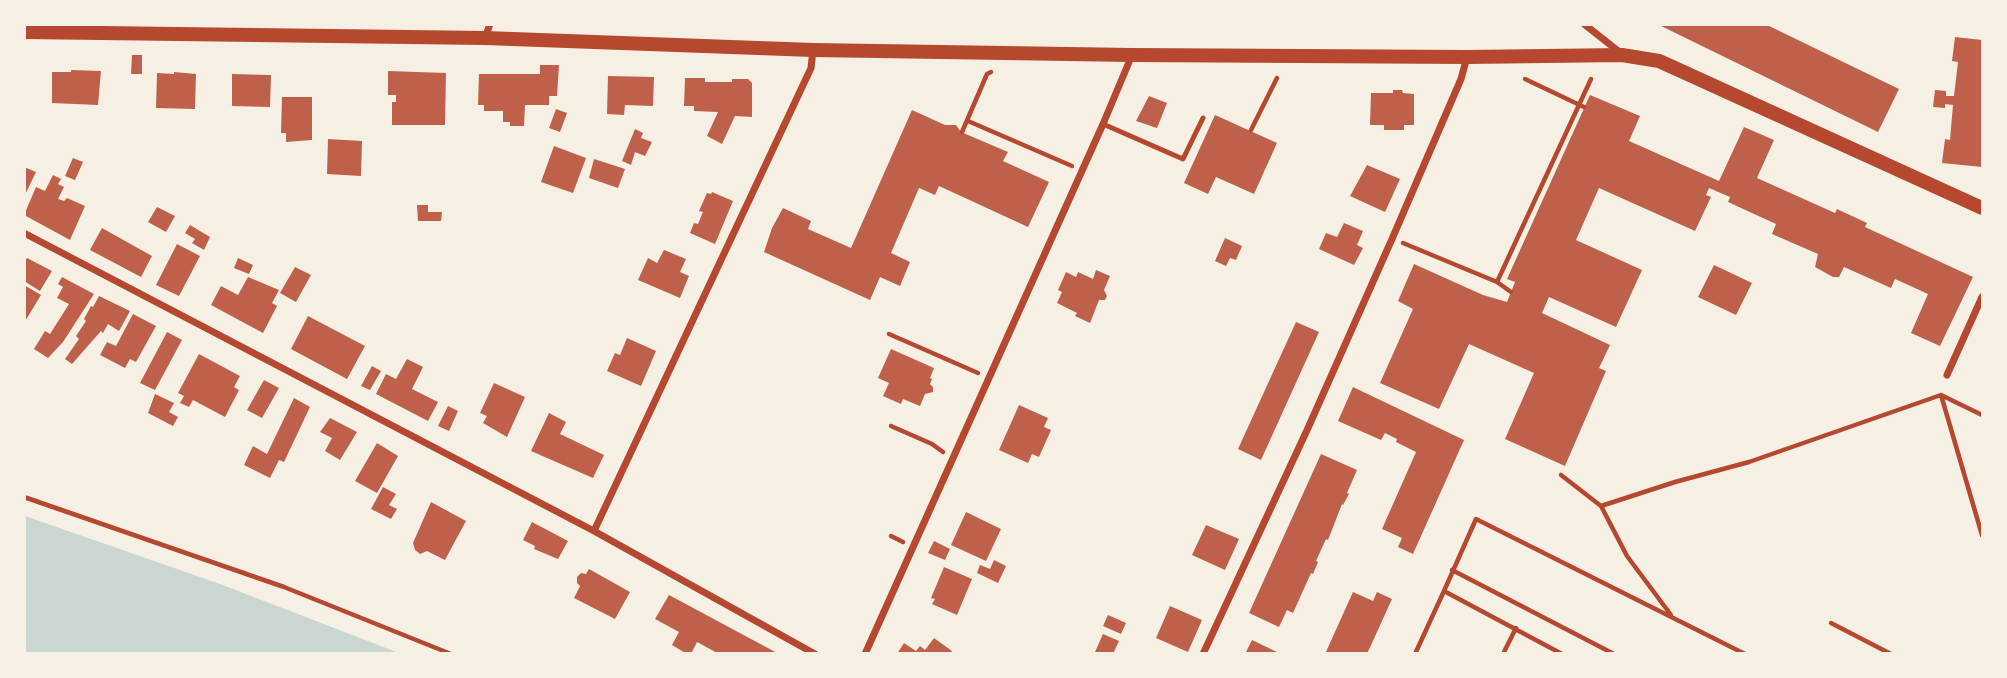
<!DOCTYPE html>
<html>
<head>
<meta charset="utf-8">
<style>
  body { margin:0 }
  #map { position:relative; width:2007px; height:678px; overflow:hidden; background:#f6efe4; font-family:Helvetica,sans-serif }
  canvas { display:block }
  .frame { position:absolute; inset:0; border:26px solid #f6efe4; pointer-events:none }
</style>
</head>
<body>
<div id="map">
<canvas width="2007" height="678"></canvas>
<div class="frame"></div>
</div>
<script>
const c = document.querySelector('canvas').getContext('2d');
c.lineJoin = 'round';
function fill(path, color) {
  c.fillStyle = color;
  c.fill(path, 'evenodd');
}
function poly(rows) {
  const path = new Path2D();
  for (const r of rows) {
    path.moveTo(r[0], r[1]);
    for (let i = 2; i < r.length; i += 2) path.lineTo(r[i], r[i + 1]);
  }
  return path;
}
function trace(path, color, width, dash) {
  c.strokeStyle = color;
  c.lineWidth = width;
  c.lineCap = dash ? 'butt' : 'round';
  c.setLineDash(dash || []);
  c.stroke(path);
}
fill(poly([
  [25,516,220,584,399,653,25,653]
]), '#c9d6d2');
fill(poly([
  [1657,24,1765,24,1899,89,1878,132],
  [1955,37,1982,40,1982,167,1942,163,1945,139,1950,140,1953,105,1945,104,1945,108,1933,107,1935,90,1946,91,1946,96,1954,96,1958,62,1952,61],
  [132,55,142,55,142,74,131,74],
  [540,65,559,65,557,96,549,96,549,105,525,105,524,126,510,126,510,122,503,122,503,111,484,111,484,105,478,105,479,74,540,74],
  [71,70,101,71,98,105,52,103,52,72,71,72],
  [388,71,446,73,445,125,392,125,392,102,396,102,396,95,388,95],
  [174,72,196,74,195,109,156,108,157,73,174,74],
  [232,74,271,75,270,107,232,106],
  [608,76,654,77,653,106,625,105,624,115,607,114],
  [685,78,705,78,705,82,732,82,732,79,748,79,752,83,752,117,735,116,722,144,707,136,718,112,694,111,694,106,684,106],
  [1393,90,1402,90,1403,93,1414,94,1414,125,1404,125,1404,130,1384,130,1384,125,1370,125,1371,93,1393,93],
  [1590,95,1640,116,1629,141,1719,181,1744,127,1774,140,1757,178,1835,213,1837,209,1867,223,1865,227,1973,277,1940,346,1911,333,1928,294,1895,279,1891,288,1844,267,1839,277,1833,277,1815,267,1818,254,1772,234,1776,224,1728,202,1730,197,1709,188,1706,195,1711,197,1695,231,1599,188,1576,240,1642,270,1616,327,1549,297,1542,313,1610,345,1599,368,1606,371,1565,466,1505,439,1534,373,1469,344,1439,409,1380,383,1413,309,1398,301,1414,264,1483,295,1507,302,1515,282,1507,279],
  [1149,96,1167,103,1157,128,1136,121],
  [282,97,312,97,312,140,286,142,286,133,281,133],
  [556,109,567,113,560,132,549,128],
  [912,110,945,125,956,125,961,132,1008,152,1003,161,1049,182,1028,227,939,186,935,195,919,188,891,253,910,262,900,286,880,277,870,300,764,252,772,228,783,208,811,221,808,229,851,248],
  [1215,115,1277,143,1254,194,1216,177,1208,194,1184,183],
  [635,129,643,133,641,138,652,142,645,156,635,152,631,165,622,161],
  [328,139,362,141,361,176,327,174],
  [554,146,586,158,573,193,541,182],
  [73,158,83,162,75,180,65,176],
  [594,159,625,169,618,188,589,178],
  [1367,165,1400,179,1385,212,1350,196],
  [24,167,36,172,24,197],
  [53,175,61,179,58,184,64,187,58,199,64,201,67,198,85,206,70,240,24,215,36,187,45,191],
  [712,192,733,201,715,244,690,233,694,223,698,224,703,212,699,211,707,193,711,194],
  [417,205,428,205,428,212,442,212,441,221,418,221],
  [157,207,175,216,166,232,148,222],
  [1344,223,1363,231,1357,245,1363,248,1354,265,1319,249,1326,233,1337,237],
  [190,225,210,237,204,250,192,243,195,239,185,233],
  [102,228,152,256,141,277,90,250],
  [1225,238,1242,246,1236,260,1230,258,1226,266,1215,261],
  [177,244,200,256,179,296,156,285],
  [664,250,686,259,680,272,689,276,680,298,638,280,648,258,657,263],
  [27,258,52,271,40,291,24,281,24,262],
  [238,258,253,265,249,274,234,268],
  [1714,265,1752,283,1736,315,1698,297],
  [295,267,311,275,296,302,280,293],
  [1096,270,1110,276,1104,290,1107,296,1105,300,1099,300,1090,323,1075,316,1077,313,1057,303,1062,292,1058,290,1066,272,1076,277,1078,272,1093,279],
  [62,277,94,294,63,342,48,358,34,349,45,331,50,334,69,304,57,298,63,287,58,284],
  [248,277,279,290,272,303,277,306,263,333,211,305,221,286,238,295],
  [24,285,41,295,24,323,25,298],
  [99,296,130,311,119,331,108,324,103,333,101,331,72,364,65,359,79,339,76,336,86,321,84,319,91,306,93,307],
  [133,314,156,326,136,362,130,359,125,368,100,355,107,342,116,346],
  [308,316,365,346,347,379,291,349],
  [1296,322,1319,332,1261,460,1238,449],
  [167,332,182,340,155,390,140,383],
  [627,338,656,351,641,386,607,371,615,353,620,355],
  [891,349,934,368,930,378,932,379,930,384,933,387,933,392,925,394,920,406,903,399,901,404,883,396,889,383,878,378],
  [199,354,240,376,234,387,239,390,225,417,193,400,189,407,180,403,184,396,178,393],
  [407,359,423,367,412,389,438,402,428,421,376,394,386,374,396,379],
  [372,366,381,371,370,390,361,386],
  [264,380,279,388,262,418,247,410],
  [494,383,525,397,507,437,483,423,487,416,480,413],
  [1353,387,1464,440,1413,554,1398,547,1402,538,1382,529,1416,452,1396,442,1397,439,1385,433,1381,440,1338,421],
  [155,394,174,403,169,412,178,417,173,426,148,413],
  [294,398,310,407,284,462,279,460,270,478,244,465,253,446,267,454],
  [1019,405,1048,418,1044,427,1051,430,1039,457,1032,454,1028,463,999,450],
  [448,406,458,411,449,431,438,426],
  [549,413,566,422,560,434,604,455,593,478,531,451],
  [330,418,357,432,340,460,325,451,332,438,320,432],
  [377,443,398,456,377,493,355,481],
  [1321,454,1357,470,1347,493,1349,494,1343,505,1342,504,1328,540,1326,539,1316,561,1318,562,1313,574,1311,573,1293,613,1287,610,1279,627,1249,613],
  [383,487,396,494,389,505,397,509,391,519,371,509],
  [431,502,466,521,445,560,427,551,420,554,415,550,413,543],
  [966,512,1001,529,986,561,951,545],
  [532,522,568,541,558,559,534,549,535,546,523,540],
  [1206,525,1239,539,1225,570,1192,555],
  [934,541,950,549,945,560,928,553],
  [994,560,1006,566,998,583,977,573,980,565,990,569],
  [944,567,972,579,957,615,932,604,935,599,931,598],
  [589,569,630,592,615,619,574,598,580,586,577,583,577,577,581,573,586,574],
  [1353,592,1373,601,1377,592,1392,599,1367,654,1325,654],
  [669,595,779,654,719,654,697,642,691,654,687,654,672,645,679,632,655,619],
  [1170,606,1202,620,1188,652,1156,638],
  [1108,615,1126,623,1121,634,1103,626],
  [1103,634,1119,641,1113,654,1095,652],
  [934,638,952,651,950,654,897,654,904,643,916,651,920,646,925,650],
  [1252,640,1281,654,1245,654]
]), '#bf614a');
trace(poly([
  [1525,79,1584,107],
  [968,121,1072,166],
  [1251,130,1277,78],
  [962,132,987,74,991,72],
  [1403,243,1497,282,1511,292],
  [1497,282,1591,79],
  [889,334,978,373],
  [1941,395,1982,535],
  [891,426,932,444,943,452],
  [1561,475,1601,506,1627,556,1671,615],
  [24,497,284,587,451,654],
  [1601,506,1675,482,1749,462,1941,395,1982,415],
  [891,536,903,542],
  [1452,570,1614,654],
  [1444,591,1476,519,1745,654],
  [1831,623,1891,654],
  [1415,654,1444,591,1562,654],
  [1503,654,1516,628]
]), '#b5482f', 4.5);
trace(poly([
  [1103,124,1183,159,1203,118]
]), '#b5482f', 5);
trace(poly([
  [1584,24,1622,54],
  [485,38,490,24],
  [24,233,594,531,815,654],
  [1947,375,1982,297],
  [594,531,811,68,813,50],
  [865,654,1103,124,1132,55],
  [1203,654,1308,428,1392,239,1461,79,1467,57]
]), '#b5482f', 7);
trace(poly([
  [24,32,485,38,813,50,1132,55,1467,57,1622,55,1659,61,1679,70,1982,208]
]), '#b5482f', 14);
</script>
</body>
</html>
